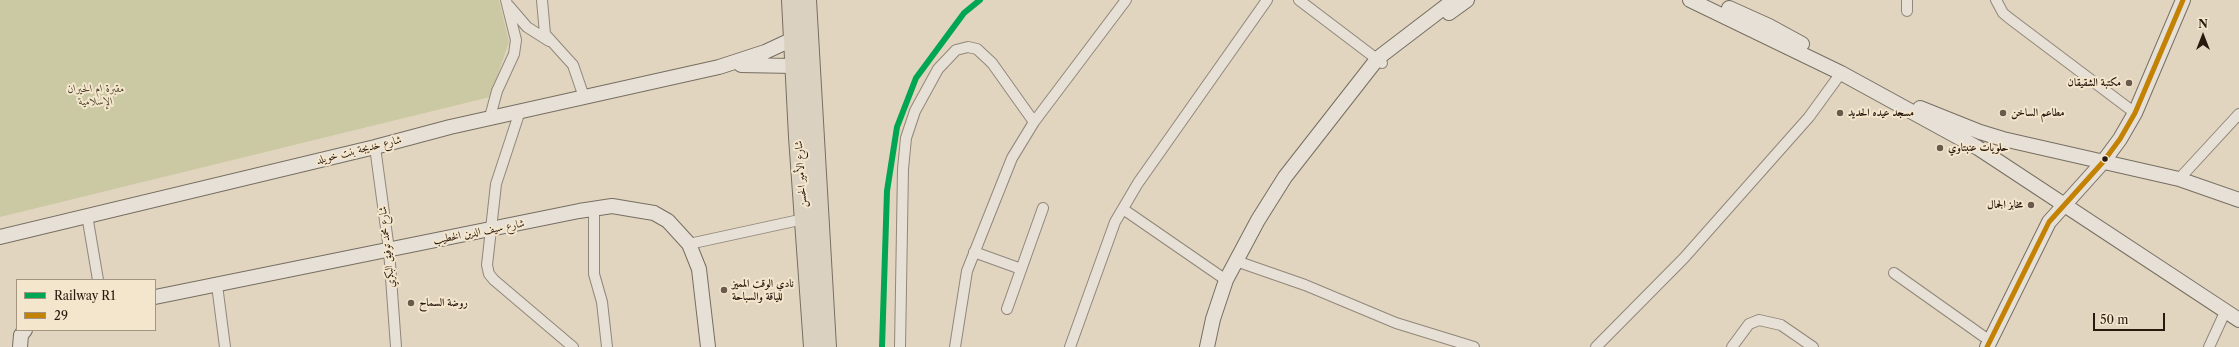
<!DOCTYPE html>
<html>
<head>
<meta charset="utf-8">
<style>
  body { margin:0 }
  #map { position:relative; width:2239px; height:347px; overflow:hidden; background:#e1d5bf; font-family:"Libre Caslon Text",serif }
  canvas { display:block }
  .legend { position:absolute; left:16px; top:279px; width:140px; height:52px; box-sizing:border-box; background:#f4e6cd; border:1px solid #a29481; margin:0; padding:5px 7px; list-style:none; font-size:12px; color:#28180e }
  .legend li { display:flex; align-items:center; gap:8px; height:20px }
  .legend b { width:20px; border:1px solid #a29481 }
  .north { position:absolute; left:2183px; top:16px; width:40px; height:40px; -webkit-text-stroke:3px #f4e6cd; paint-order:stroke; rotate:0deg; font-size:11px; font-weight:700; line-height:16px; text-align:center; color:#28180e }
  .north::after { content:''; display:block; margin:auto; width:14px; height:18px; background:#28180e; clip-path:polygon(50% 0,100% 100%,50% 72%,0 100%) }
  .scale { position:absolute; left:2093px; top:313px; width:72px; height:18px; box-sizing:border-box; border:2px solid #28180e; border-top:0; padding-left:5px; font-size:12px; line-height:14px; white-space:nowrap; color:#28180e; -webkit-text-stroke:3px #f4e6cd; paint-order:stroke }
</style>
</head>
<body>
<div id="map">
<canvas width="2239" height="347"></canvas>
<ul class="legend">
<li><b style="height:5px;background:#00a651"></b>Railway R1</li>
<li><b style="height:5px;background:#c38204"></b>29</li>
</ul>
<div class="north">N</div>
<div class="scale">50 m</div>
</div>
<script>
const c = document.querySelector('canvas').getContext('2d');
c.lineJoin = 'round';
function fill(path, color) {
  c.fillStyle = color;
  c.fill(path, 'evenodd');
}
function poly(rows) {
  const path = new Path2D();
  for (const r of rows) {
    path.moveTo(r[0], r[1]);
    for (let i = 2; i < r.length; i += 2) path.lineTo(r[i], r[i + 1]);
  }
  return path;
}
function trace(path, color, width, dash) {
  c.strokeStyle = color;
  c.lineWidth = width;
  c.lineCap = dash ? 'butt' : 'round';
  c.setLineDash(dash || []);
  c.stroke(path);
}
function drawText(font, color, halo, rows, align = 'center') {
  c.font = font + ' "Libre Caslon Text",Amiri,serif';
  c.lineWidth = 4;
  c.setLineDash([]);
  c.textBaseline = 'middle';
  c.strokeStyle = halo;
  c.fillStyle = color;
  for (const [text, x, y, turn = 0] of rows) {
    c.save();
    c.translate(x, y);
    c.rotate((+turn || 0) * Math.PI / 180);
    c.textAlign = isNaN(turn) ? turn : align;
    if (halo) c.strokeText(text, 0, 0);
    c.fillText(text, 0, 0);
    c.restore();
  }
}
fill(poly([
  [0,0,499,0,509,42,490,97,0,217]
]), '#cbc9a3');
const street = poly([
  [542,0,545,34,573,65,584,97],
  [1299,0,1382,63],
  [1907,0,1907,11],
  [1996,0,2003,13,2009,18,2135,113],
  [509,6,527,27,549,41],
  [520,111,496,184,487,265,489,274,494,280,573,347],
  [490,117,497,91,514,54,516,40,506,0],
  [375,147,389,250,396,347],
  [2179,179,2239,114],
  [594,208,594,274,602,302,607,347],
  [1123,209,1226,280],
  [87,215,98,280],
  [689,244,804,219],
  [974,252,1021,269],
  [1236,261,1305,285,1396,323,1474,347],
  [1894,273,1990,341],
  [217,285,225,347],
  [1007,309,1043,208],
  [900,347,903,169,906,138,915,111,938,69,956,50,968,47,977,49,992,63,1034,122],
  [955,347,967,271,1012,158,1034,122,1126,0],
  [1070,347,1115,222,1138,183,1267,0],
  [1596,347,1684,258,1809,117,1841,73],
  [1732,347,1749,324,1759,320,1781,325,1813,347],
  [2209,347,2226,310]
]);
const secondary = poly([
  [1690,0,1841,73,1978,148,2239,320],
  [1729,8,1769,26,1802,44],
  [1449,13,1467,0],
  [741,65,794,66],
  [1920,108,1980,132,2003,139,2179,179,2239,200],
  [0,237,375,147,450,127,719,67,765,52,793,39],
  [155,297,579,211,612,206,654,213,668,221,689,244,699,269,708,347],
  [20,347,21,335,25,330],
  [1207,347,1213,319,1226,280,1258,220,1285,177,1378,58,1454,0],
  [1987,347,2049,222,2103,162,2120,139,2135,113,2183,0]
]);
const highway = poly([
  [791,0,798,137,813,347],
  [807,0,827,347]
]);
trace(street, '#91877a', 12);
trace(secondary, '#776e62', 16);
trace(highway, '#776e62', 20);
trace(street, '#e6e0d6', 10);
trace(secondary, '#e6e0d6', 14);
trace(highway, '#dad1c1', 18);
trace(poly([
  [1987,347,2049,222,2103,162,2120,139,2135,113,2183,0]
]), '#c38204', 5);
trace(poly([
  [882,347,887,191,897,127,916,78,964,13,980,0]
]), '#00a651', 6);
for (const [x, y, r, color] of [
  [2129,83,4,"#695a4c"],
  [1840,113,4,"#695a4c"],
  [2003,113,4,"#695a4c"],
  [1940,148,4,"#695a4c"],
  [2105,159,3.5,"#28180e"],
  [2031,205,4,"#695a4c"],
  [724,290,4,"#695a4c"],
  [411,303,4,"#695a4c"]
]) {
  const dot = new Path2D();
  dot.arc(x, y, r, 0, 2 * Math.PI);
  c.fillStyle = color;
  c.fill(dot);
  trace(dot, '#f4e6cd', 1.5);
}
drawText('bold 11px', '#28180e', '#f4e6cd', [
  ["مكتبة الشقيقان",2121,83,"right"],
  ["مسجد عيده الحديد",1848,113],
  ["مطاعم الساخن",2011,113],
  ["حلويات عنبتاوي",1948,148],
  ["مخابز الجمال",2023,205,"right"],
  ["نادي الوقت المميز",732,284],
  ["للياقة والسباحة",732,297],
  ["روضة السماح",419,303]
], 'left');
drawText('italic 11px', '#544a34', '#f4e6cd', [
  ["مقبرة ام الحيران",96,89],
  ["الإسلامية",96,102]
]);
drawText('11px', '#28180e', '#f4e6cd', [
  ["شارع خديجة بنت خويلد",359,150,-14],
  ["شارع الأمير الحسن",801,174,-94],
  ["شارع سيف الدين الخطيب",479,232,-11],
  ["شارع محمد توفيق البكري",387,247,-96]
]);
</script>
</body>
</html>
